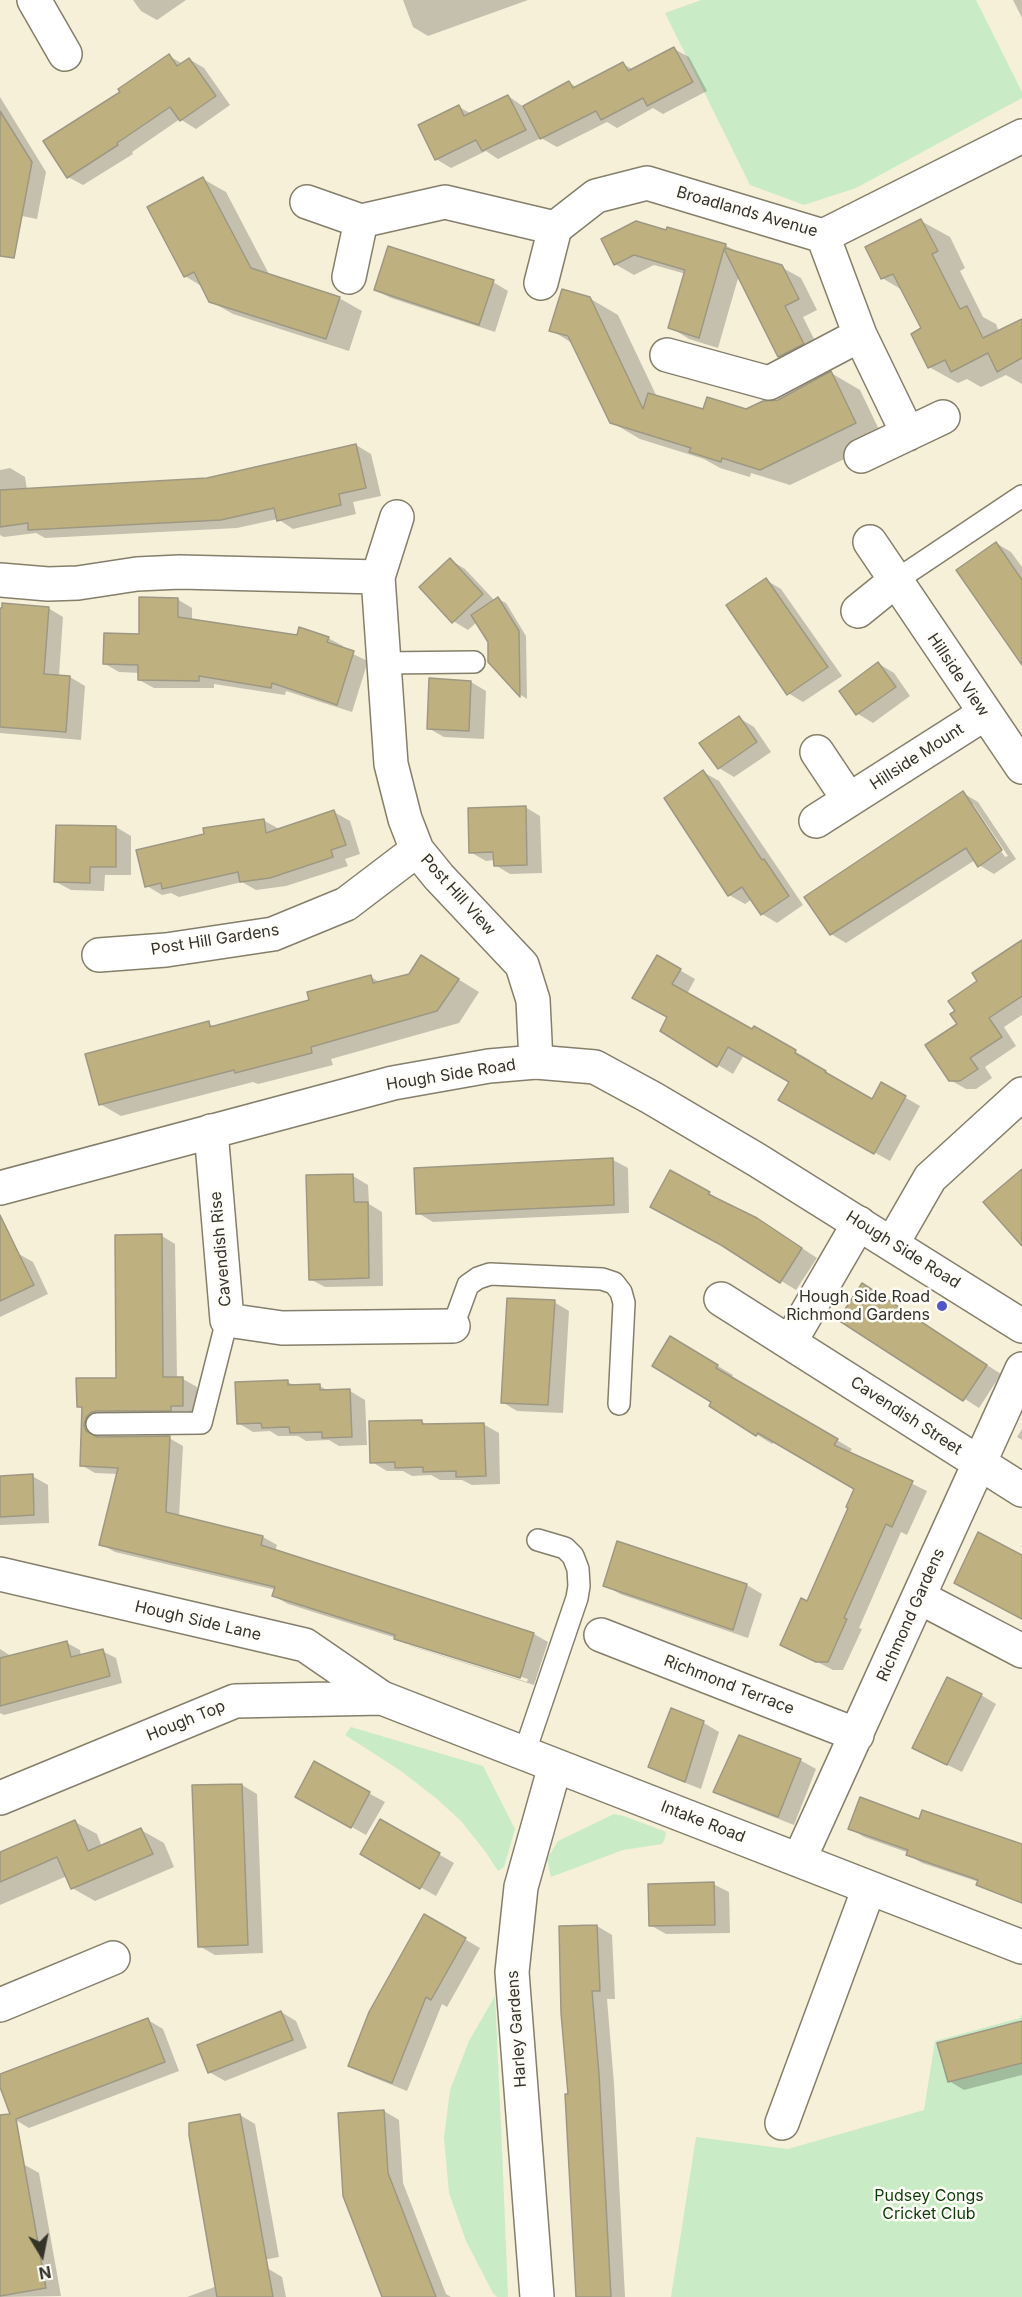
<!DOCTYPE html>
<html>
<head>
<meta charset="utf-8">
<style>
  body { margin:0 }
  #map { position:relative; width:1022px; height:2297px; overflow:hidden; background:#f6f0d9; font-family:Inter,sans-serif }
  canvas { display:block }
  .north { position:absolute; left:12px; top:2225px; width:60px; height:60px; -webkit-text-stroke:4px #fefdf8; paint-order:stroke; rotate:170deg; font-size:16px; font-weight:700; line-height:24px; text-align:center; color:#35322a }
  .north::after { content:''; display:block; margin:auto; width:21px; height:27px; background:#35322a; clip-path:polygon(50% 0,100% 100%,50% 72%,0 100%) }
</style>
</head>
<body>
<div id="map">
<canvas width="1022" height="2297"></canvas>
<div class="north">N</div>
</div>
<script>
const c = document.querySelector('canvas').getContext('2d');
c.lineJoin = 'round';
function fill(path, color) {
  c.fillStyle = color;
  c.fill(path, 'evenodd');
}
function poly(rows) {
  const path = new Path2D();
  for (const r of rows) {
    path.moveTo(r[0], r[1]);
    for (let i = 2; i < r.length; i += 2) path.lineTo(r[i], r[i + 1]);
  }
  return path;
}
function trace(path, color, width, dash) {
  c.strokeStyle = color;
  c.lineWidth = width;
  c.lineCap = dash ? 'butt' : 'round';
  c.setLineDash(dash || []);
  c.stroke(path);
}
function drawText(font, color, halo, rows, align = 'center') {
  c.font = font + ' Inter,sans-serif';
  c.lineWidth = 5;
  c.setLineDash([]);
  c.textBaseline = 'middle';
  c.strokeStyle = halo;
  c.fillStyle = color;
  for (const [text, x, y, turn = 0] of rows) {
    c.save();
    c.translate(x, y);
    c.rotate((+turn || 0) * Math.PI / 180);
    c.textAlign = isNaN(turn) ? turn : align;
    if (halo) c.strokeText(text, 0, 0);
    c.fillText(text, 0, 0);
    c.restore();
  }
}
fill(poly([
  [701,0,976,0,1022,92,1022,98,856,188,804,205,750,185,665,13],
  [351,1727,483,1766,515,1829,504,1867,498,1871,485,1851,461,1821,437,1799,401,1771,345,1735],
  [614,1814,624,1816,666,1832,665,1838,662,1844,623,1850,551,1877,547,1859,558,1841],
  [495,1996,502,2148,508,2297,497,2297,493,2293,466,2241,449,2193,444,2138,450,2090,469,2041],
  [1022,2014,1022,2297,671,2297,696,2137,788,2149,924,2110,935,2041,1020,2018]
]), '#c9ebc5');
fill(poly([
  [133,0,186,0,157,20,141,11],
  [403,0,528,0,428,36,413,27],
  [1013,0,1022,0,1022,18],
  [674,49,689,57,707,91,663,114,653,108,617,128,607,122,557,147,541,138,498,159,486,151,451,168,436,159,459,107,472,114,508,96,524,107,569,83,577,87,623,64,634,70],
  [169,56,183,64,189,59,204,68,230,105,196,129,180,119,132,152,133,154,83,185,68,177,122,92],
  [0,97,46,172,37,219,12,214,0,207],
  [203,179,226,192,270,276,339,298,362,311,349,351,233,314,210,301,203,287,185,276],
  [921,221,950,237,965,268,960,271,983,317,996,324,999,332,1022,320,1022,384,1006,375,981,387,967,379,958,383,929,367,923,329,904,291,882,278],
  [603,240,725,245,741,254,781,267,801,278,817,310,803,317,822,355,798,367,779,356,739,275,718,348,689,339,670,327,686,274,654,265,634,275,615,264],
  [493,282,508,291,495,332,391,298,375,290],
  [589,298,618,315,657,397,704,411,746,411,778,401,831,373,860,390,884,440,790,485,751,473,750,477,720,468,704,459,640,439,611,422,572,343,551,330],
  [356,445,371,454,381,496,353,502,356,514,293,529,278,519,237,528,45,538,36,533,4,537,0,535,0,470,10,468,25,477,27,490,208,480],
  [996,543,1011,552,1022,567,1022,664],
  [450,560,465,569,495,601,498,599,506,603,526,636,527,699,521,695,490,662,489,641,477,622,468,630,453,621],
  [766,580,781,589,842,676,803,702,788,693],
  [177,599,192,608,192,620,298,637,328,638,343,646,342,649,368,661,352,712,286,691,285,695,214,684,214,688,154,688,139,680,140,673,119,672,105,664,140,635],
  [48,608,63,617,59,676,70,677,85,686,81,740,0,733,0,652],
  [879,664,894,673,910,696,873,723,858,714,841,691],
  [471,682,486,691,484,739,444,737,428,728],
  [739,718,754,727,771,752,734,777,719,768],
  [703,772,719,781,803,905,777,923,762,914,752,899,745,904,729,895],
  [963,793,978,802,1016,859,994,874,979,865,975,860,846,943,831,934,806,897],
  [969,804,973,804,1008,856,1005,857],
  [525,807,540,816,542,873,510,874,495,865,495,860,486,861,470,852],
  [334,812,350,821,360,854,345,859,348,866,286,886,256,890,242,882,179,897,171,893,162,895,147,886,263,820,279,829],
  [116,827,131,836,131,875,105,875,104,891,71,890,56,882],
  [1022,941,1022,1015,1004,1027,1016,1046,985,1067,992,1078,976,1089,966,1089,950,1080,959,1025,957,1011,979,982],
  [422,957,479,992,459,1023,331,1059,333,1065,258,1084,253,1082,121,1116,100,1104,208,1023,215,1027,311,1002,371,977,381,983,410,975],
  [657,957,695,979,687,994,752,1031,754,1028,810,1060,809,1063,873,1101,882,1084,920,1106,890,1161,780,1100,791,1082,744,1055,733,1074,718,1065,669,1017],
  [613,1160,628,1168,629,1213,433,1222,418,1213],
  [353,1176,368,1185,369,1204,382,1212,383,1286,325,1287,310,1279],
  [709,1193,724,1202,723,1203,773,1229,817,1258,796,1290,728,1248,667,1215],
  [162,1236,175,1244,177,1379,183,1379,197,1387,197,1413,98,1434,100,1438,169,1438,183,1446,179,1517,263,1537,277,1545,275,1551,534,1634,548,1642,534,1685,410,1646,396,1638,288,1604,274,1596,276,1590,115,1552,101,1544,118,1474,95,1473,81,1465,84,1409,78,1406,118,1379],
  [403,1640,528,1679,527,1682,408,1645],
  [17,1253,33,1262,48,1294,0,1317,0,1261],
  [877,1294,1001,1374,979,1408,840,1319],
  [554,1302,569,1311,563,1413,517,1411,502,1402],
  [671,1338,733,1375,731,1378,852,1449,849,1453,927,1491,907,1535,901,1532,859,1628,862,1629,843,1670,833,1670,782,1644,808,1603,850,1507,855,1489,774,1441,772,1444,711,1406,713,1402],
  [288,1382,295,1386,320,1386,330,1392,350,1391,365,1400,367,1445,339,1446,329,1440,306,1441,298,1436,278,1436,270,1431,253,1432,238,1423],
  [421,1421,429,1426,483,1424,499,1433,500,1484,472,1485,462,1480,440,1480,431,1475,412,1476,403,1471,387,1471,372,1462],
  [1022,1429,1022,1440,1017,1437],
  [32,1476,48,1485,49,1523,0,1525,0,1478],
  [618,1543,747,1585,762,1594,748,1638,620,1594,605,1585],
  [67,1643,80,1650,81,1656,102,1651,116,1658,122,1683,4,1715,0,1713,0,1649,11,1656],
  [981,1695,996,1704,962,1772,929,1756],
  [671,1710,704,1723,719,1732,701,1789,665,1775,650,1766],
  [800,1760,816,1769,794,1825,730,1800,715,1791],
  [315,1764,385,1802,366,1835,297,1796],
  [242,1785,257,1794,263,1953,215,1955,199,1946],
  [381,1821,454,1863,436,1896,362,1854],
  [75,1822,97,1834,102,1847,141,1830,164,1843,174,1867,95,1901,72,1888,67,1876,0,1905,0,1854],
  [850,1828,1022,1847,1022,1901,991,1889,991,1891,978,1884,979,1882,922,1863,908,1855,909,1853,864,1837],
  [713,1884,729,1892,730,1933,666,1934,650,1925],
  [425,1916,480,1948,447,2007,442,2004,407,2091,365,2074,350,2065],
  [597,1926,612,1935,615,1999,607,1999,614,2084,625,2297,578,2297,560,1927],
  [281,2012,296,2021,307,2048,225,2081,209,2072],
  [148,2020,163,2029,179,2071,29,2128,14,2119,0,2082,0,2076],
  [1022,2023,1022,2075,964,2090,949,2081],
  [384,2111,399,2120,403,2183,446,2294,451,2297,391,2297],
  [240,2115,255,2124,279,2257,227,2267],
  [23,2164,39,2173,61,2296,0,2297,0,2168],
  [267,2268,282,2277,286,2297,187,2297]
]), '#0003');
const building = poly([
  [674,47,693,82,647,106,643,98,601,120,596,111,540,139,523,106,569,81,573,88,623,62,628,71,674,47],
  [169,54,177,66,189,58,216,96,180,121,170,107,117,143,118,145,67,178,43,141,120,92,118,89,169,54],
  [508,95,526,130,482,151,476,140,435,160,418,125,459,105,464,116,508,95],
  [0,111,32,162,14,258,0,256,0,111],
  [203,177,251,268,340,297,326,339,209,302,194,272,184,277,147,207,203,177],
  [921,219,938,251,932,254,960,309,967,306,983,338,1022,319,1022,358,997,372,988,353,951,372,945,360,928,368,911,334,921,328,893,274,881,279,865,247,921,219],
  [636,221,666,230,667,227,726,244,725,248,782,265,799,299,785,306,804,344,778,357,724,249,699,338,668,328,685,270,634,255,614,265,601,239,636,221],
  [388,246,494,280,479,325,374,290,388,246],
  [562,289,590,297,643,409,648,393,703,409,707,397,746,409,763,401,778,400,831,371,856,423,760,470,722,458,721,462,689,452,691,448,610,423,568,336,549,331,562,289],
  [356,444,366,488,339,494,341,505,277,521,274,508,221,520,28,530,28,523,0,527,0,490,207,478,356,444],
  [996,542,1022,580,1022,665,956,570,996,542],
  [450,558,483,594,452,623,419,587,450,558],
  [766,578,828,667,787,695,726,605,766,578],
  [139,597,178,598,178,617,297,635,299,627,329,637,327,642,354,651,337,705,272,683,271,688,199,676,199,681,138,680,138,665,103,664,104,633,139,634,139,597],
  [498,597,519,631,520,697,488,662,488,642,471,615,498,597],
  [2,603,49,607,44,674,70,676,66,732,0,727,0,608,2,608,2,603],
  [878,662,896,687,856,715,839,691,878,662],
  [429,678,471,681,469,731,427,729,429,678],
  [739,716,757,742,718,769,699,743,739,716],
  [703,770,762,860,764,859,789,896,761,915,742,887,728,896,664,798,703,770],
  [963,791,1002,850,978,867,966,848,830,935,804,897,963,791],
  [526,806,527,865,494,866,493,852,469,853,468,808,526,806],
  [334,810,346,845,331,850,333,857,270,878,240,882,238,872,162,889,161,883,145,887,136,850,204,834,203,828,264,819,266,833,334,810],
  [56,825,116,826,116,867,90,867,90,883,54,882,56,825],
  [1022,940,1022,996,989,1018,1002,1037,970,1058,978,1069,960,1081,949,1081,925,1045,957,1024,950,1014,955,1011,948,1001,977,981,972,973,1022,940],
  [421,955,459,979,437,1011,311,1047,312,1053,235,1073,234,1070,99,1105,85,1054,209,1021,210,1027,309,1000,307,992,371,975,373,983,409,974,421,955],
  [657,955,681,969,672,984,752,1029,754,1026,796,1050,795,1053,826,1071,825,1072,872,1099,881,1082,906,1096,874,1154,778,1100,789,1082,728,1047,717,1067,660,1031,667,1017,632,998,657,955],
  [613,1158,614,1205,416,1214,414,1168,613,1158],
  [1022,1169,1022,1246,983,1202,1022,1169],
  [670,1170,710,1192,708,1194,757,1218,802,1248,780,1283,721,1245,650,1207,670,1170],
  [353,1174,354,1202,368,1202,369,1278,309,1280,306,1175,353,1174],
  [0,1215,34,1285,0,1301,0,1215],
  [162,1234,163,1377,183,1377,183,1406,171,1406,171,1411,96,1411,90,1413,86,1418,84,1425,86,1431,97,1437,170,1436,166,1512,263,1536,261,1545,534,1633,520,1678,394,1639,395,1635,272,1596,275,1587,99,1545,118,1468,80,1466,82,1407,77,1407,76,1378,116,1378,115,1235,162,1234],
  [862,1283,987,1365,963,1401,838,1320,862,1283],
  [507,1298,555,1300,548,1405,501,1403,507,1298],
  [670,1336,718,1365,716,1368,838,1439,834,1445,913,1481,892,1527,886,1524,844,1618,847,1619,828,1662,816,1662,780,1645,801,1598,807,1601,848,1508,846,1507,854,1489,758,1433,756,1436,709,1406,711,1402,652,1366,670,1336],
  [288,1380,288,1385,320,1384,320,1390,350,1389,352,1437,322,1438,322,1432,290,1433,289,1427,262,1428,261,1423,237,1424,235,1382,288,1380],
  [422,1420,422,1424,484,1423,486,1476,456,1477,456,1471,423,1472,423,1467,395,1468,395,1462,370,1463,369,1421,422,1420],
  [33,1474,34,1515,0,1517,0,1476,33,1474],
  [978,1532,1022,1555,1022,1619,954,1583,978,1532],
  [617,1541,747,1584,733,1630,603,1586,617,1541],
  [67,1641,71,1657,103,1649,110,1676,0,1706,0,1658,67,1641],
  [947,1677,982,1694,947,1765,912,1748,947,1677],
  [671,1708,704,1721,685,1782,648,1767,671,1708],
  [739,1735,801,1759,778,1817,713,1792,739,1735],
  [314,1761,370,1792,351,1828,295,1797,314,1761],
  [242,1784,248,1945,198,1947,192,1785,242,1784],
  [860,1797,919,1819,922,1810,1022,1844,1022,1903,976,1885,978,1880,906,1855,908,1850,848,1829,860,1797],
  [380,1819,440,1853,420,1889,360,1854,380,1819],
  [75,1820,88,1851,141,1828,153,1854,71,1889,57,1857,0,1882,0,1852,75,1820],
  [714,1882,715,1925,649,1926,648,1884,714,1882],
  [424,1914,466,1938,431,2000,426,1997,392,2083,348,2066,369,2012,424,1914],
  [597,1925,600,1991,592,1991,599,2074,611,2297,576,2297,565,2094,568,2094,561,2013,559,1926,597,1925],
  [281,2011,293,2040,208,2073,197,2045,281,2011],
  [148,2018,165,2062,16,2119,46,2288,0,2296,0,2115,10,2114,0,2087,0,2074,148,2018],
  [1022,2021,1022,2063,948,2082,937,2043,1022,2021],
  [384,2110,388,2173,436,2297,382,2297,343,2196,338,2113,384,2110],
  [240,2114,256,2201,273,2297,217,2297,214,2280,189,2135,189,2123,240,2114]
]);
fill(building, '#beb17f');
trace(building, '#9e9883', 1.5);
const lane = poly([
  [895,581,1022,496],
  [383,663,474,662],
  [453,1326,468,1285,478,1278,490,1274,602,1279,614,1283,621,1292,624,1303,619,1404],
  [97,1424,201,1423,227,1320],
  [524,1754,577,1598,579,1586,578,1569,573,1556,565,1548,538,1540]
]);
const street = poly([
  [34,0,65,54],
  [307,202,361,221],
  [823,236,860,335,908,434],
  [349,277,361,221,445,202,555,228],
  [541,283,555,228,596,196,647,183,823,236,1022,136],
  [667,355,769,383,860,335],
  [861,456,943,417],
  [870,542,1022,767],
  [378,577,397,517],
  [0,580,48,584,78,583,137,574,180,572,378,577,391,764,405,819,417,850,439,877,522,965,533,1000,536,1062],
  [858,611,895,581],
  [817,752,849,800],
  [816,821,984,714],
  [99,955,166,950,273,934,346,904,417,850],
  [211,1131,227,1320,282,1328,453,1326],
  [892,1244,930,1178,1022,1094],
  [721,1299,1022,1490],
  [790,1342,859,1223],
  [0,1574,305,1645,382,1698,1022,1947],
  [919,1597,1022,1651],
  [601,1635,857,1735],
  [0,1798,235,1701,382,1698],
  [799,1860,1022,1369],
  [0,2005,113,1958],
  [782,2123,869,1888],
  [537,2297,512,1972,521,1887,555,1766]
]);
const secondary = poly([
  [0,1188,393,1083,489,1066,536,1062,595,1067,652,1098,757,1160,1022,1326]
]);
trace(lane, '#847f6a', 24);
trace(street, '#847f6a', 36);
trace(secondary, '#847f6a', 36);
trace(lane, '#fff', 21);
trace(street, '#fff', 33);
trace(secondary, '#fff', 33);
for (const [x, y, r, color] of [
  [942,1306,6,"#5155cb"]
]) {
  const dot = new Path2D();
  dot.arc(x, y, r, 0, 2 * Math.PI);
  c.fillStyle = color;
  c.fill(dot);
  trace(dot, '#fefdf8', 2);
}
drawText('16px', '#35322a', '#fefdf8', [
  ["Broadlands Avenue",747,212,16],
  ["Hillside View",958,675,56],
  ["Hillside Mount",917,757,-33],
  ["Post Hill View",458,895,48],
  ["Post Hill Gardens",215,940,-9],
  ["Hough Side Road",451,1075,-9],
  ["Cavendish Rise",221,1249,-95],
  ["Hough Side Road",903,1250,32],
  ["Cavendish Street",906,1416,33],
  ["Richmond Gardens",911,1615,-66],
  ["Hough Side Lane",198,1621,13],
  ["Richmond Terrace",729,1685,21],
  ["Hough Top",186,1721,-22],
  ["Intake Road",703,1822,21],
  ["Harley Gardens",517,2029,-94]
]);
drawText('16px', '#35322a', '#fefdf8', [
  ["Hough Side Road",930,1297],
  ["Richmond Gardens",930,1315]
], 'right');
drawText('16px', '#0b3e07', '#fefdf8', [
  ["Pudsey Congs",929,2196],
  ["Cricket Club",929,2214]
]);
</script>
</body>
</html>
